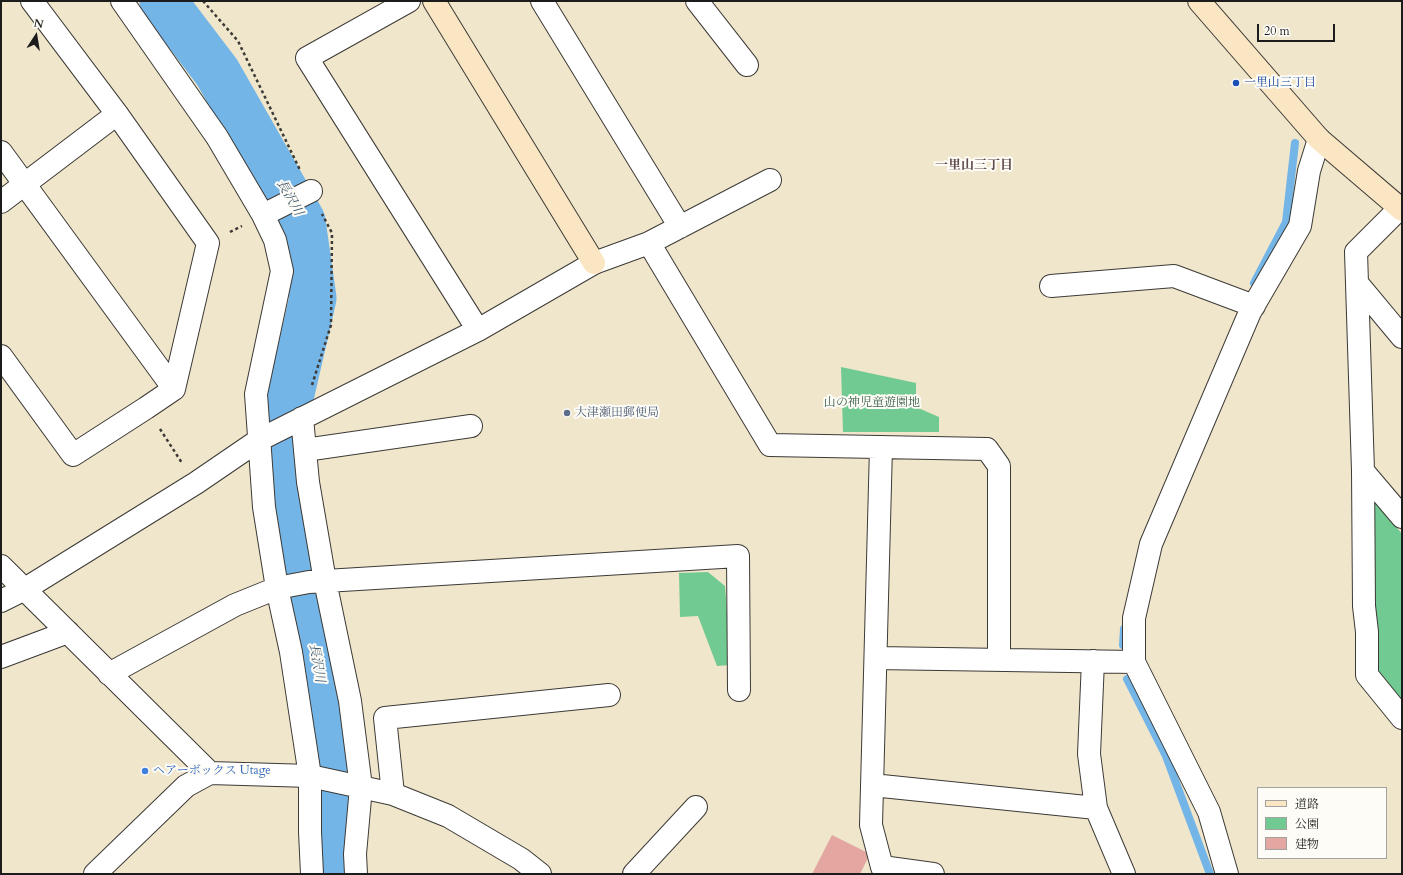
<!DOCTYPE html>
<html>
<head>
<meta charset="utf-8">
<style>
  body { margin:0 }
  #map { position:relative; width:1403px; height:875px; overflow:hidden; background:#f0e6cb; font-family:Cardo,"Noto Serif JP",serif }
  canvas { display:block }
  .frame { position:absolute; inset:0; border:2px solid #1c1c1c; pointer-events:none }
  .legend { position:absolute; left:1257px; top:787px; width:130px; height:72px; box-sizing:border-box; background:#fdfcf7; border:1px solid #a3a29f; margin:0; padding:5px 7px; list-style:none; font-size:12px; color:#1c1c1c }
  .legend li { display:flex; align-items:center; gap:8px; height:20px }
  .legend b { width:20px; border:1px solid #a3a29f }
  .north { position:absolute; left:16px; top:16px; width:40px; height:40px; -webkit-text-stroke:3px #fdfcf7; paint-order:stroke; rotate:12deg; font-size:11px; font-weight:700; line-height:16px; text-align:center; color:#1c1c1c }
  .north::after { content:''; display:block; margin:auto; width:14px; height:18px; background:#1c1c1c; clip-path:polygon(50% 0,100% 100%,50% 72%,0 100%) }
  .scale { position:absolute; left:1257px; top:24px; width:78px; height:18px; box-sizing:border-box; border:2px solid #1c1c1c; border-top:0; padding-left:5px; font-size:12px; line-height:14px; white-space:nowrap; color:#1c1c1c; -webkit-text-stroke:3px #fdfcf7; paint-order:stroke }
</style>
</head>
<body>
<div id="map">
<canvas width="1403" height="875"></canvas>
<div class="frame"></div>
<ul class="legend">
<li><b style="height:5px;background:#fbe6c4"></b>道路</li>
<li><b style="height:11px;background:#70ca91"></b>公園</li>
<li><b style="height:11px;background:#e4a6a0"></b>建物</li>
</ul>
<div class="north">N</div>
<div class="scale">20 m</div>
</div>
<script>
const c = document.querySelector('canvas').getContext('2d');
c.lineJoin = 'round';
function fill(path, color) {
  c.fillStyle = color;
  c.fill(path, 'evenodd');
}
function poly(rows) {
  const path = new Path2D();
  for (const r of rows) {
    path.moveTo(r[0], r[1]);
    for (let i = 2; i < r.length; i += 2) path.lineTo(r[i], r[i + 1]);
  }
  return path;
}
function trace(path, color, width, dash) {
  c.strokeStyle = color;
  c.lineWidth = width;
  c.lineCap = dash ? 'butt' : 'round';
  c.setLineDash(dash || []);
  c.stroke(path);
}
function drawText(font, color, halo, rows, align = 'center') {
  c.font = font + ' Cardo,"Noto Serif JP",serif';
  c.lineWidth = 4;
  c.setLineDash([]);
  c.textBaseline = 'middle';
  c.strokeStyle = halo;
  c.fillStyle = color;
  for (const [text, x, y, turn = 0] of rows) {
    c.save();
    c.translate(x, y);
    c.rotate((+turn || 0) * Math.PI / 180);
    c.textAlign = isNaN(turn) ? turn : align;
    if (halo) c.strokeText(text, 0, 0);
    c.fillText(text, 0, 0);
    c.restore();
  }
}
fill(poly([
  [841,367,916,383,916,407,939,417,939,432,843,432],
  [1373,497,1402,534,1402,701,1367,675],
  [708,572,725,586,731,665,717,666,698,616,680,617,679,573]
]), '#70ca91');
trace(poly([
  [1254,283,1286,222,1295,143],
  [1123,645,1124,629],
  [1127,679,1166,756,1210,874]
]), '#74b5e8', 8);
trace(poly([
  [163,1,217,72,302,221,313,298,284,424],
  [287,452,295,549,304,603,321,690,340,798,340,874]
]), '#74b5e8', 47);
fill(poly([
  [832,835,870,854,860,874,812,874]
]), '#e4a6a0');
const street = poly([
  [122,1,217,137,263,215,275,240,282,271,256,394,264,507,277,588,291,652,310,776,310,832,312,874],
  [409,1,307,58,478,330],
  [542,1,680,227],
  [697,1,747,65],
  [1,152,174,389],
  [1,202,117,114],
  [1402,206,1356,252,1363,471,1364,606,1367,632,1367,675,1402,718],
  [263,215,311,191],
  [649,243,770,445,987,449,999,466,999,660],
  [1357,283,1402,337],
  [1051,286,1174,276,1254,306],
  [1,356,73,455,146,408,174,389,208,243,117,114,32,1],
  [302,418,308,482,325,581,350,701,361,787,355,854,356,874],
  [881,447,871,825,882,867,933,874],
  [305,450,471,426],
  [1363,471,1402,517],
  [1,566,210,773],
  [1,601,25,589,196,483,259,440,478,330,594,263,649,243,770,180],
  [1,657,68,632],
  [876,658,1134,662],
  [1093,661,1089,754,1096,808,1124,874],
  [109,674,235,605,277,588,309,582,738,556,739,690],
  [872,785,1096,808],
  [393,794,385,718,609,695],
  [95,874,186,786,210,773,310,776,393,794,448,816,521,859,540,874],
  [634,874,696,807],
  [1227,874,1209,812,1134,662,1134,618,1151,544,1250,312,1300,226,1309,171,1319,139]
]);
const secondary = poly([
  [434,1,594,263],
  [1199,1,1319,139,1402,210]
]);
trace(street, '#3c3a36', 24);
trace(secondary, '#3c3a36', 24);
trace(poly([
  [203,1,238,41,300,170],
  [230,232,242,226],
  [312,385,331,325,332,233,322,214],
  [160,429,182,463]
]), '#3c3a36', 2.5, [3, 3]);
trace(street, '#fff', 22);
trace(secondary, '#fbe6c4', 22);
for (const [x, y, r, color] of [
  [1236,83,4,"#1a4fb4"],
  [567,413,4,"#5c6f8a"],
  [145,771,4,"#3f7fe0"]
]) {
  const dot = new Path2D();
  dot.arc(x, y, r, 0, 2 * Math.PI);
  c.fillStyle = color;
  c.fill(dot);
  trace(dot, '#fdfcf7', 1.5);
}
drawText('12px', '#164399', '#fdfcf7', [
  ["一里山三丁目",1244,83]
], 'left');
drawText('12px', '#3e624b', '#fdfcf7', [
  ["山の神児童遊園地",872,403]
]);
drawText('12px', '#4e5e75', '#fdfcf7', [
  ["大津瀬田郵便局",575,413]
], 'left');
drawText('12px', '#366cbe', '#fdfcf7', [
  ["ヘアーボックス Utage",153,771]
], 'left');
drawText('bold 13px', '#624c4a', '#fdfcf7', [
  ["一里山三丁目",974,166]
]);
drawText('italic 13px', '#3f596e', '#fdfcf7', [
  ["長沢川",289,198,60],
  ["長沢川",316,663,80]
]);
</script>
</body>
</html>
